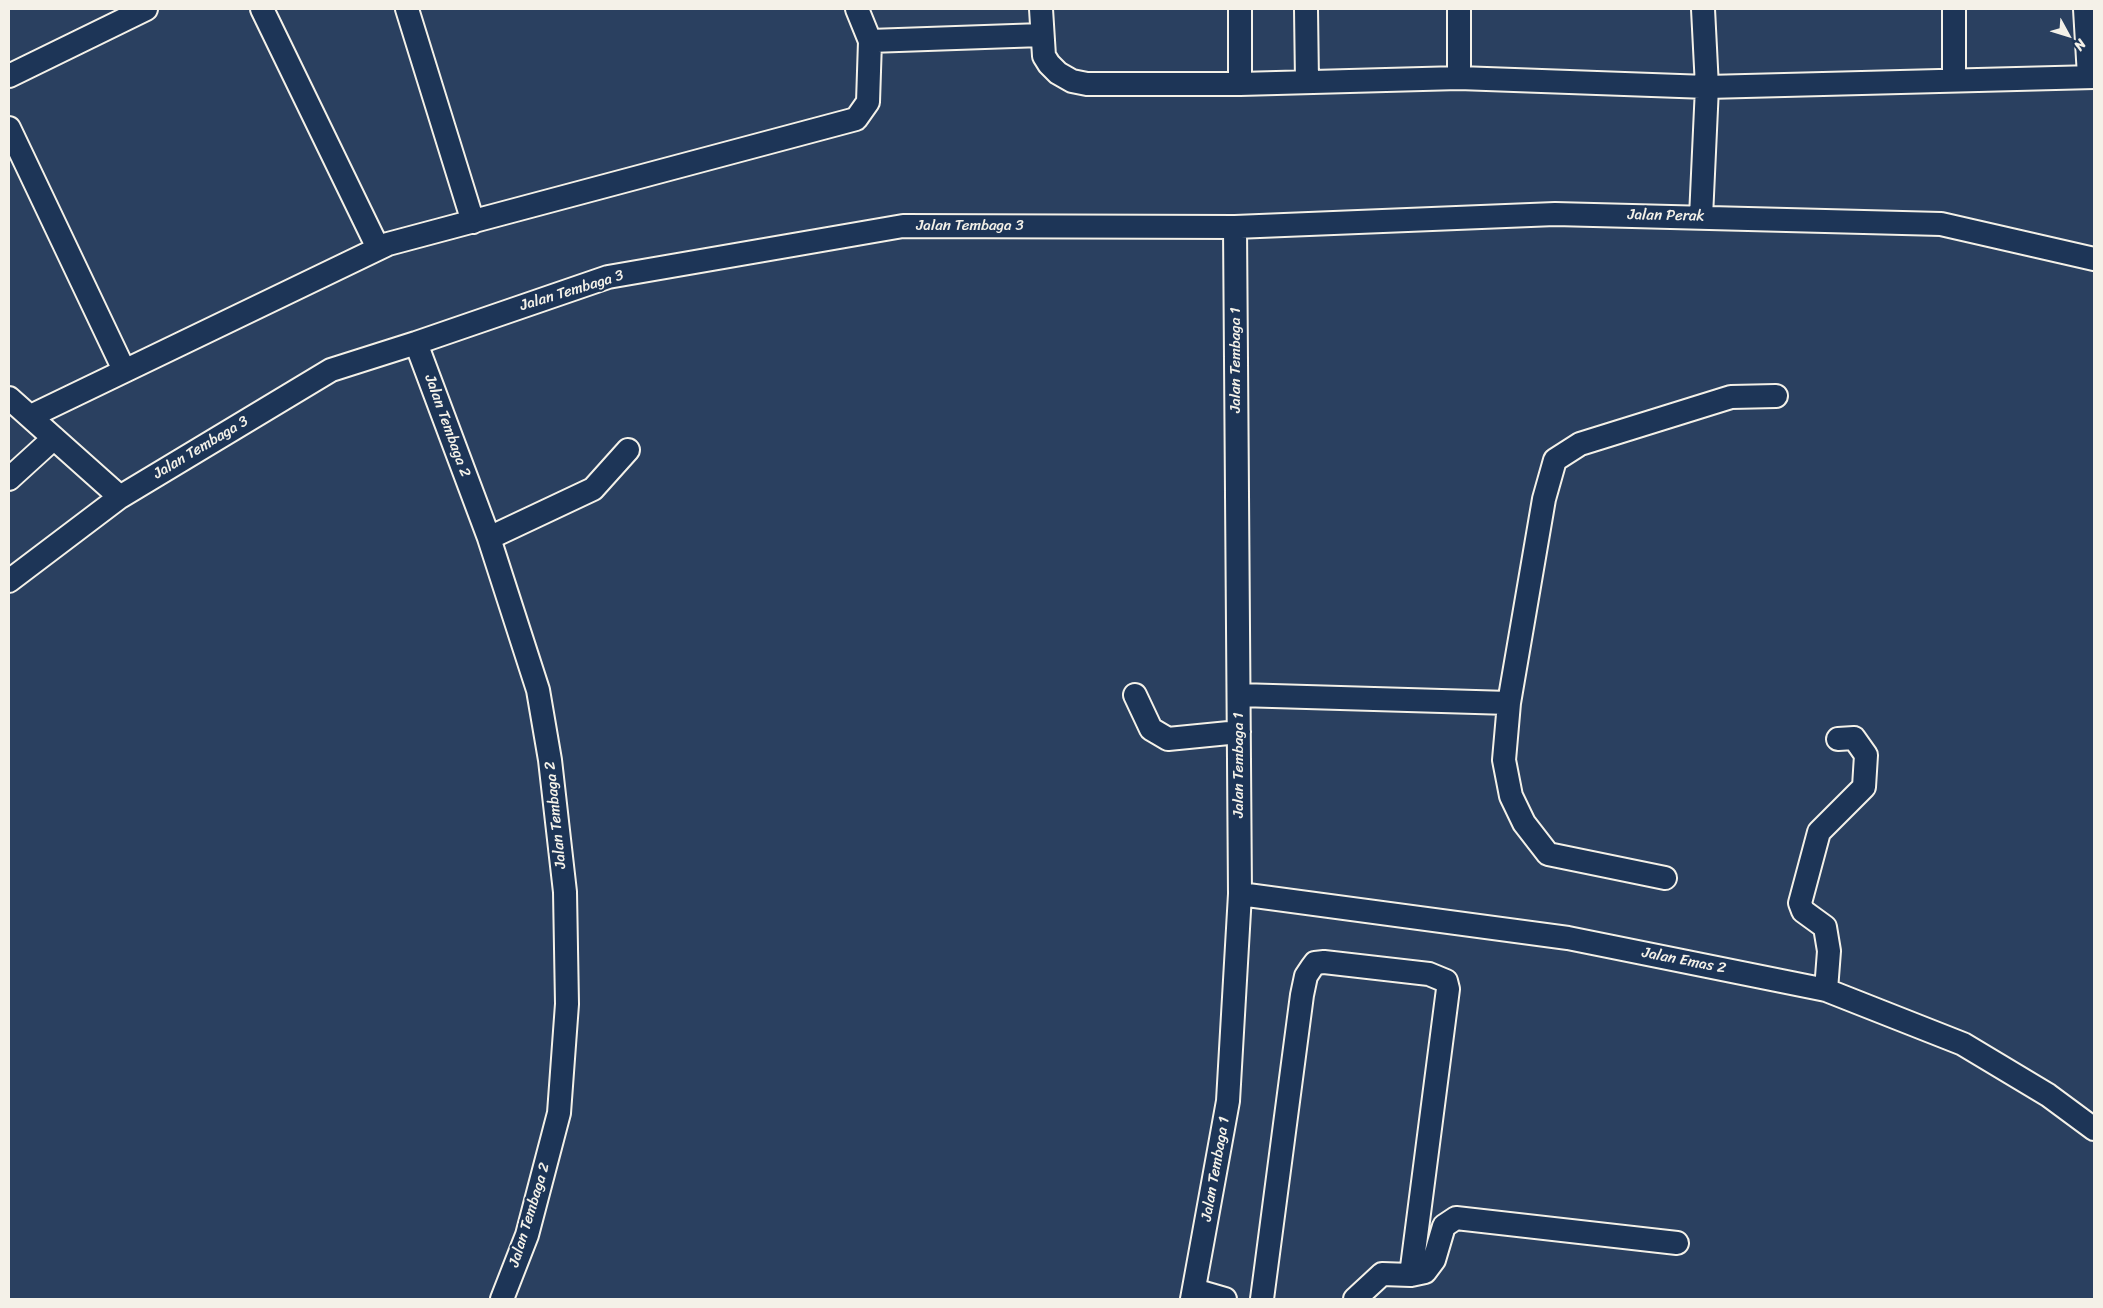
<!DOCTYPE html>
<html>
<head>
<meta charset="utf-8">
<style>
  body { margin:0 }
  #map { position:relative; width:2103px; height:1308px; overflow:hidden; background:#1d3557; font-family:Sriracha,sans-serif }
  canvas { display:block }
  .frame { position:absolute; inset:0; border:10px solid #f4f1e8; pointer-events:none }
  .north { position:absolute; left:2043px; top:10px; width:50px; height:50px; -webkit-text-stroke:4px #1d3557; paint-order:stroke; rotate:129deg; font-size:14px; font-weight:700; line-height:20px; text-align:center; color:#f4f1e8 }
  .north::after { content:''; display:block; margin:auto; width:18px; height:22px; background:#f4f1e8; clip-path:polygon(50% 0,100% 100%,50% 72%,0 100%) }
</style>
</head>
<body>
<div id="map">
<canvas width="2103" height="1308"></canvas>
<div class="frame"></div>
<div class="north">N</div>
</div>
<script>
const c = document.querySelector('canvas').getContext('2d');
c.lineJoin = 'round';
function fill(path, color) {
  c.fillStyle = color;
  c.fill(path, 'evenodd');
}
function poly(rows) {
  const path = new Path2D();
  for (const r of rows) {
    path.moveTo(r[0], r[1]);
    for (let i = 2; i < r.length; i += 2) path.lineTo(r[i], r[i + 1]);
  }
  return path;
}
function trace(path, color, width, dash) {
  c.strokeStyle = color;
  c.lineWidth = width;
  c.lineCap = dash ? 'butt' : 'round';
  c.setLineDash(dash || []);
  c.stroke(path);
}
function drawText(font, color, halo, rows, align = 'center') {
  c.font = font + ' Sriracha,sans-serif';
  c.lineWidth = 4.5;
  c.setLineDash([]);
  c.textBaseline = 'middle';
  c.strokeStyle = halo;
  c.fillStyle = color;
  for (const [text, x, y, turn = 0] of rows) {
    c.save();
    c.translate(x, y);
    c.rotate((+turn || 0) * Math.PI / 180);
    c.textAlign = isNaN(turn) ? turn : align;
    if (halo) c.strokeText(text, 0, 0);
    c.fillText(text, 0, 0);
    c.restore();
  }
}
fill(poly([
  [9,9,2094,9,2094,1299,9,1299]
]), '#2a4060');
const minor = poly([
  [262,9,378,248],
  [407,9,473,222],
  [1041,9,1044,56,1049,64,1058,73,1072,81,1087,84,1240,84,1459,78,1707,87,2094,77],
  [1240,9,1240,84],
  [1306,9,1307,82],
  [1459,9,1459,78],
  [1954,9,1954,80],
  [2085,9,2089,76],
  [870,41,1042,35],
  [9,76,146,9],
  [9,128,124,370],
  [1701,217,1707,87,1703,9],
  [416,343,489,538,538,690,550,760,565,892,567,1004,559,1113,527,1235,502,1299],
  [9,398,120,497],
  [31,416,388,244,856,119,868,102,870,41,857,9],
  [9,479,54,438],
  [489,538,593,489,628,450],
  [9,581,120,497,331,370,416,343,608,277,903,226,1235,227,1555,214,1941,224,2094,259],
  [1135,695,1151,729,1168,739,1239,732],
  [1239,695,1509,703],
  [1665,878,1548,854,1524,823,1511,796,1504,760,1509,703,1544,499,1555,460,1580,444,1731,397,1776,396],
  [1240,894,1568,938,1826,990,1963,1044,2048,1095,2094,1129],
  [1826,990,1829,951,1825,927,1803,911,1800,903,1819,832,1864,787,1866,755,1854,738,1838,739],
  [1194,1290,1225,1299],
  [1192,1299,1228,1101,1240,894,1235,227],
  [1262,1299,1302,995,1306,976,1312,967,1315,963,1324,962,1429,974,1446,981,1448,989,1411,1275],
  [1355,1299,1382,1274,1411,1275,1425,1272,1434,1260,1444,1226,1456,1218,1677,1243]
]);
trace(minor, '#f4f1e8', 26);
trace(minor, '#1d3557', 22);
drawText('15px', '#f4f1e8', '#1d3557', [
  ["Jalan Perak",1666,216,1],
  ["Jalan Tembaga 3",970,226],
  ["Jalan Tembaga 3",572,291,-17],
  ["Jalan Tembaga 1",1236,360,-90],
  ["Jalan Tembaga 2",447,426,70],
  ["Jalan Tembaga 3",201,448,-31],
  ["Jalan Tembaga 1",1239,765,-90],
  ["Jalan Tembaga 2",556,815,-96],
  ["Jalan Emas 2",1684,961,11],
  ["Jalan Tembaga 1",1216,1169,-80],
  ["Jalan Tembaga 2",530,1215,-73]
]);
</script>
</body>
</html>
